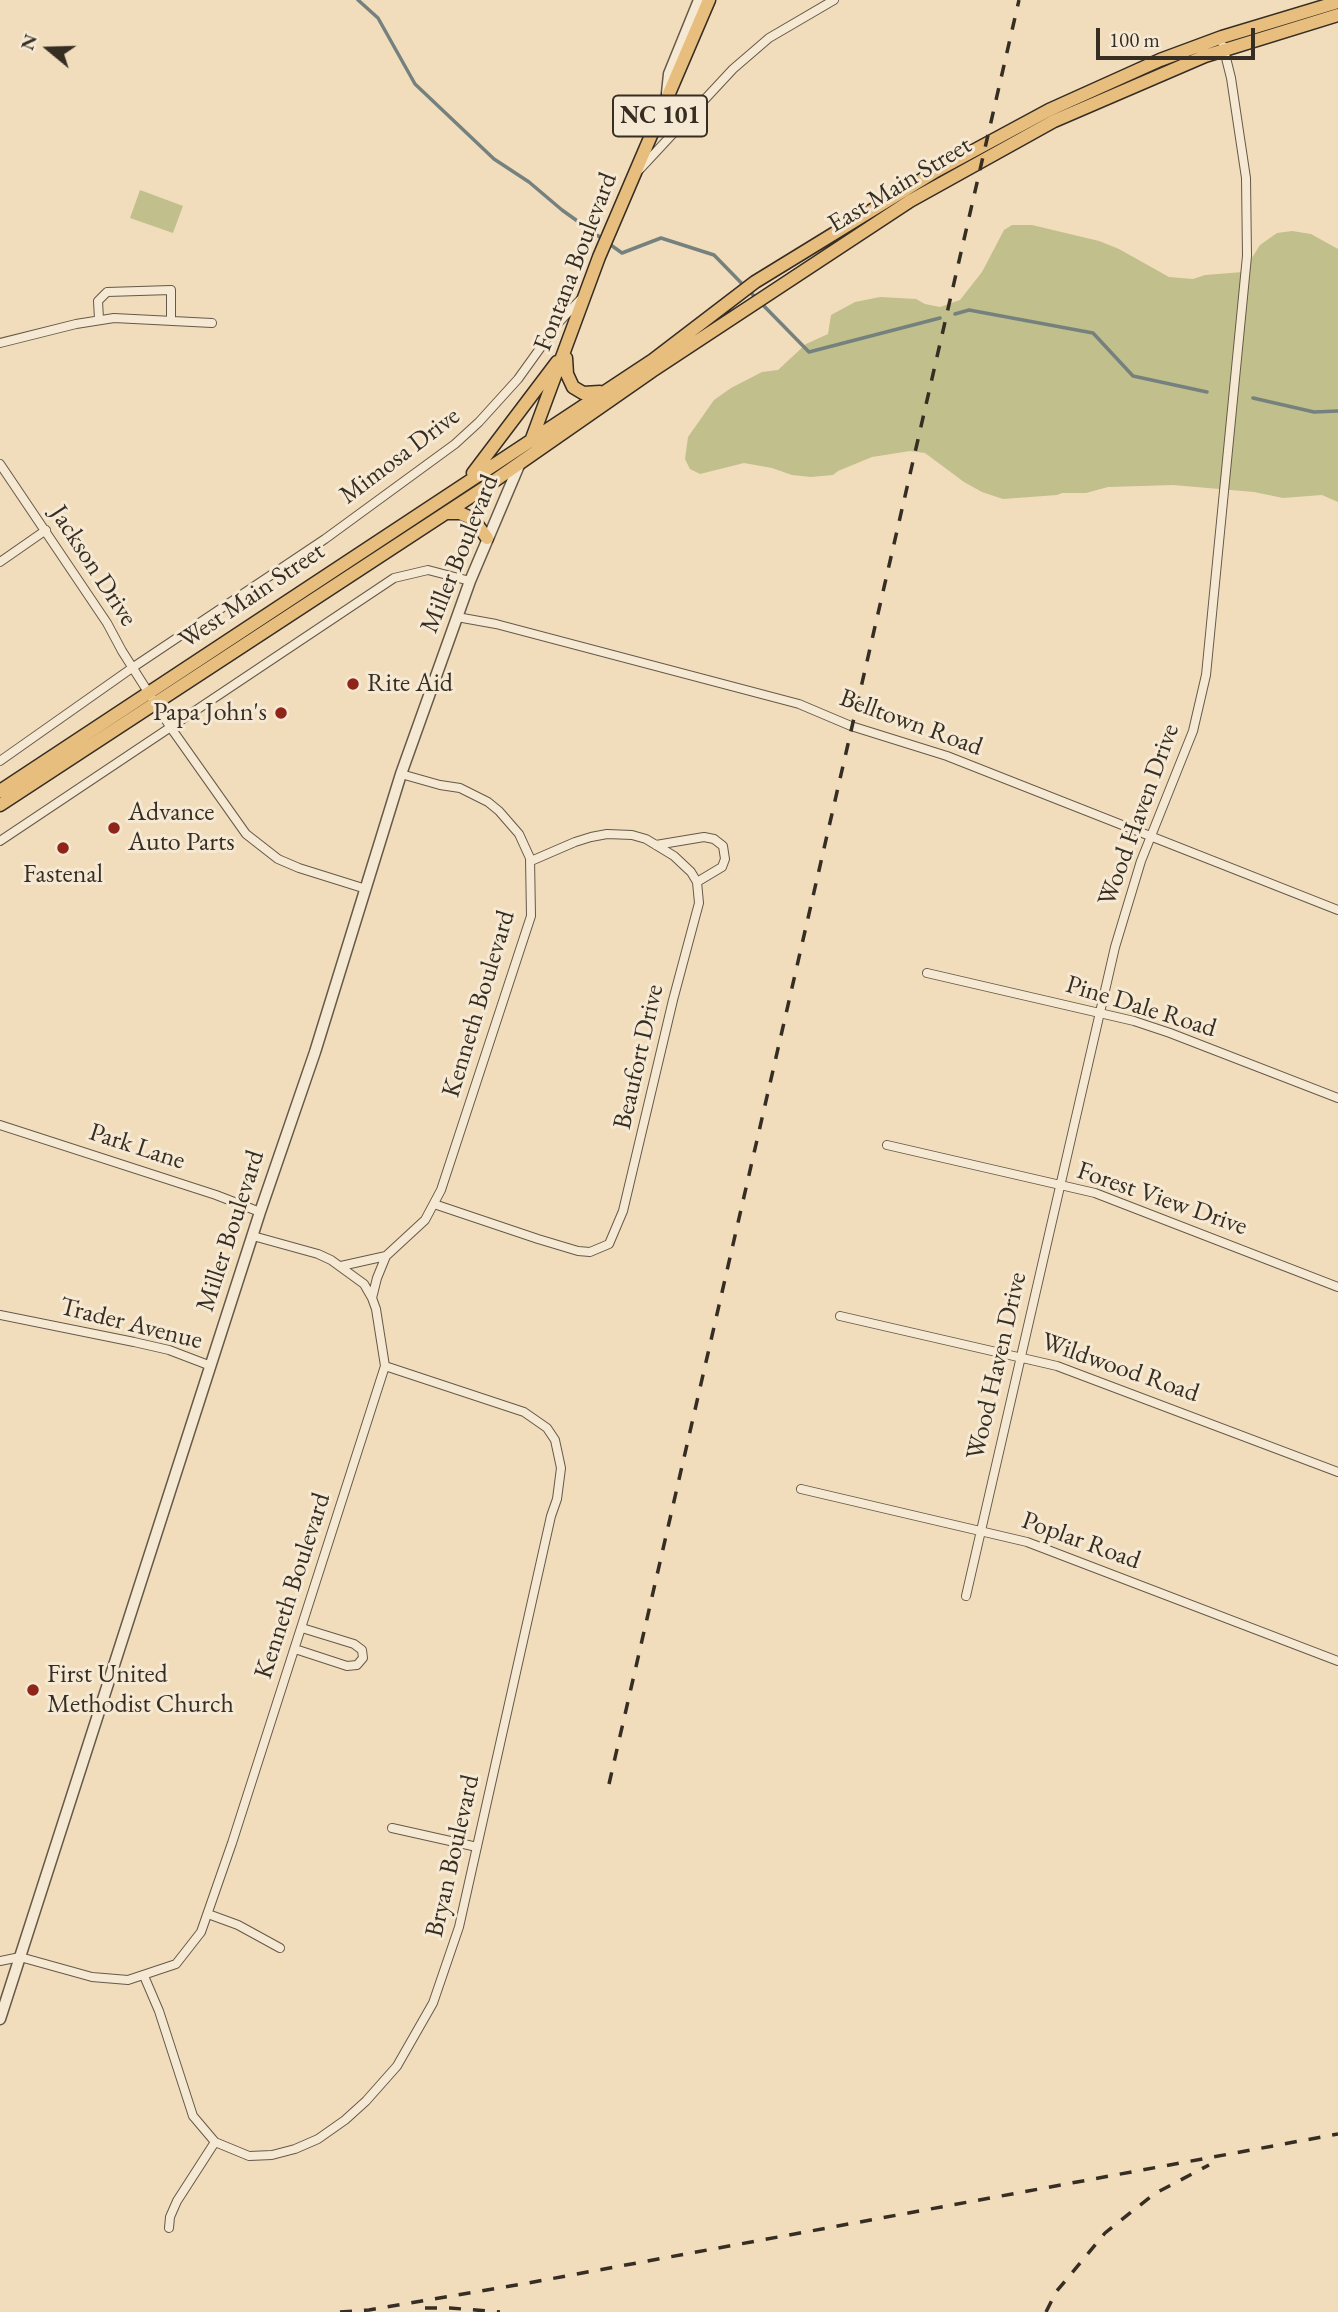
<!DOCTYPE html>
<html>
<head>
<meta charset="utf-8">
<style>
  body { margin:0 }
  #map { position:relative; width:1338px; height:2312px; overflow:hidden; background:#f1ddbc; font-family:"EB Garamond",serif }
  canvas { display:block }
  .north { position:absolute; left:14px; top:14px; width:70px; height:70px; -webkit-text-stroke:5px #f6e9d3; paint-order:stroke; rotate:289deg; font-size:19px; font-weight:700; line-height:28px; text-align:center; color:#362d23 }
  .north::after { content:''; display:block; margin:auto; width:24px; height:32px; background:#362d23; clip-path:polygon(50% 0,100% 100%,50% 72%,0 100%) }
  .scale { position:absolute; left:1096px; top:28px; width:159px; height:32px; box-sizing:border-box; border:4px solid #362d23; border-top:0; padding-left:9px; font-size:21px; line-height:24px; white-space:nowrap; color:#362d23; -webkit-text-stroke:5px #f6e9d3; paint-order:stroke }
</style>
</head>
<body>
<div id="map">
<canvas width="1338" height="2312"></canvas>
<div class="north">N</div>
<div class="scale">100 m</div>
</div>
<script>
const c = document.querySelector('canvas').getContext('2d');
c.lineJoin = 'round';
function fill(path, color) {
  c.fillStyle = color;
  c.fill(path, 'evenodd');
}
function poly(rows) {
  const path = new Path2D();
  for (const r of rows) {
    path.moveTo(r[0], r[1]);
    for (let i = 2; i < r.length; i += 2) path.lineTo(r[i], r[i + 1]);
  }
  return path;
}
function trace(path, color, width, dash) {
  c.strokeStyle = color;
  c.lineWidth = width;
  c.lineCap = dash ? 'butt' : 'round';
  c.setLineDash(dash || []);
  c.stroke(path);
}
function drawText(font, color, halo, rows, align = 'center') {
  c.font = font + ' "EB Garamond",serif';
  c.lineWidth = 6;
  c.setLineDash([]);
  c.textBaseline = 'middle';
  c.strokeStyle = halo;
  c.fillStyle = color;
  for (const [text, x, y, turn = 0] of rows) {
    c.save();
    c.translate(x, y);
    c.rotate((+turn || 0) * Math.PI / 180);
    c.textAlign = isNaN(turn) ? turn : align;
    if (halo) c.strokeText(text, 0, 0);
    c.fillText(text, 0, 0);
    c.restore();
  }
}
fill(poly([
  [140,190,183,206,173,233,130,218],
  [1012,225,1032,225,1099,241,1119,249,1169,277,1193,279,1205,275,1243,272,1260,245,1277,233,1292,231,1311,234,1338,249,1338,502,1322,495,1283,498,1254,492,1173,485,1108,487,1086,493,1062,493,1057,495,1003,499,982,492,964,482,925,453,910,451,872,457,838,471,833,475,811,477,792,475,772,468,744,463,700,474,690,469,685,459,688,437,714,400,731,388,762,372,778,370,806,344,828,334,831,315,855,302,880,297,916,299,925,304,940,307,960,300,982,272,1004,230]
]), '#c1bf8c');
trace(poly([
  [358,0,378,18,415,84,494,159,529,182,562,210,622,253,661,238,714,255,755,297],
  [761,303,809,352,940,318],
  [955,314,969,310,1093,333,1133,376,1207,392],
  [1253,398,1314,412,1338,411]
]), '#75817e', 3.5);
const minor = poly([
  [640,169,733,69,769,38,834,0],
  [99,319,98,301,107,292,171,290,171,320],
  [0,343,76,324,114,318,212,323],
  [0,464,107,623,122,651,171,728,246,834,278,859,299,868,366,889],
  [0,562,46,530],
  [457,617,496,624,799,704,851,726,947,756,1338,910],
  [0,761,132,668,325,539,455,444,479,422,518,379,559,322,580,300],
  [0,841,394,578,428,570,470,581],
  [656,845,704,837,714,839,723,846,725,859,722,867,697,882],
  [927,973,1134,1021,1170,1033,1338,1098],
  [0,1125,216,1195,260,1212],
  [887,1145,1095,1193,1338,1287],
  [434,1204,538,1239,578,1251,590,1252,609,1244,623,1211,673,1000,699,903,697,882,691,872,674,856,646,839,632,835,607,834,591,837,575,842,531,861],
  [253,1236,318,1254,331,1260,364,1284,372,1298],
  [341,1266,386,1256],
  [0,1315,134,1342,169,1350,211,1366],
  [840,1316,1057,1366,1338,1472],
  [801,1489,1027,1542,1338,1661],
  [966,1596,1115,947,1141,861,1193,731,1206,675,1247,256,1246,178,1231,78,1223,46],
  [295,1649,347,1666,357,1665,363,1658,362,1650,354,1644,302,1628],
  [392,1828,477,1847],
  [208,1914,238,1925,280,1948],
  [0,1961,20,1957,92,1977,128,1980,176,1964,201,1932,232,1843,385,1366,376,1309,372,1298,377,1278,386,1256,425,1220,441,1190,531,916,530,858,519,834,499,811,488,802,460,788,440,785,401,774],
  [144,1976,159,2011,193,2116,215,2142,249,2156,272,2155,295,2149,318,2139,345,2120,366,2101,397,2066,433,2003,459,1927,551,1516,557,1499,561,1468,555,1440,547,1428,524,1412,385,1366],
  [169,2228,170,2217,177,2201,215,2142]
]);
const tertiary = poly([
  [667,93,669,74,699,0],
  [0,2019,260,1212,315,1052,401,774,470,581,520,463]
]);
const primary = poly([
  [566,358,567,374,573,387,583,393,600,392],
  [531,441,599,257,709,0],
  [473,473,557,362],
  [446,513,460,513,473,519,487,538],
  [0,791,653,360,755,282,936,171,1049,110,1160,60,1222,37,1338,2],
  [0,805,484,488,652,371,910,201,1054,121,1205,56,1338,15]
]);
trace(minor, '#655949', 10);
trace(tertiary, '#655949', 13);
trace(primary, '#362d23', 15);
trace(minor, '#f6e9d3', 8);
trace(tertiary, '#f6e9d3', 10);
trace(primary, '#e8be7e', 12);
trace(poly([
  [609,1784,1019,0],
  [425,2308,450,2308,500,2312],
  [340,2312,369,2310,528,2283,1338,2134],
  [1046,2312,1056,2292,1105,2233,1154,2194,1209,2165]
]), '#362d23', 3.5, [12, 12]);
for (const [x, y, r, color] of [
  [353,684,7,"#8f2418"],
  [281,713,7,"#8f2418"],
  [114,828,7,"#8f2418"],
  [63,848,7,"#8f2418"],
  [33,1690,7,"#8f2418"]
]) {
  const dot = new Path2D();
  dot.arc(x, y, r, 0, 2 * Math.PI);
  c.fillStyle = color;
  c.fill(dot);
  trace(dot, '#f6e9d3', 2.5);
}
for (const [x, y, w] of [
  [660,116,94]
]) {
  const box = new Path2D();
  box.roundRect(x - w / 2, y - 20.5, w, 41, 5);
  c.fillStyle = '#f6e9d3';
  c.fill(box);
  trace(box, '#362d23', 2);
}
drawText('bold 24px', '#362d23', null, [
  ["NC 101",660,116]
]);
drawText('26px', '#362d23', '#f6e9d3', [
  ["East Main Street",900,185,-31],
  ["Fontana Boulevard",576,262,-69],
  ["Mimosa Drive",400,456,-37],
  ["Miller Boulevard",460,554,-68],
  ["Jackson Drive",93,566,57],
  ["West Main Street",252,596,-34],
  ["Belltown Road",911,723,20],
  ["Wood Haven Drive",1139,815,-70],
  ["Kenneth Boulevard",479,1004,-73],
  ["Pine Dale Road",1141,1007,17],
  ["Beaufort Drive",639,1057,-77],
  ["Park Lane",137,1147,18],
  ["Forest View Drive",1162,1199,19],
  ["Miller Boulevard",231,1231,-72],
  ["Trader Avenue",131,1324,14],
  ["Wood Haven Drive",997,1366,-77],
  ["Wildwood Road",1120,1368,19],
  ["Poplar Road",1081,1541,20],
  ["Kenneth Boulevard",293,1586,-72],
  ["Bryan Boulevard",453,1856,-77]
]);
drawText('26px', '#362d23', '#f6e9d3', [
  ["Rite Aid",367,684],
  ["Papa John's",267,713,"right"],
  ["Advance",128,813],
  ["Auto Parts",128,843],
  ["Fastenal",63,875,"center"],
  ["First United",47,1675],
  ["Methodist Church",47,1705]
], 'left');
</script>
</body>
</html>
